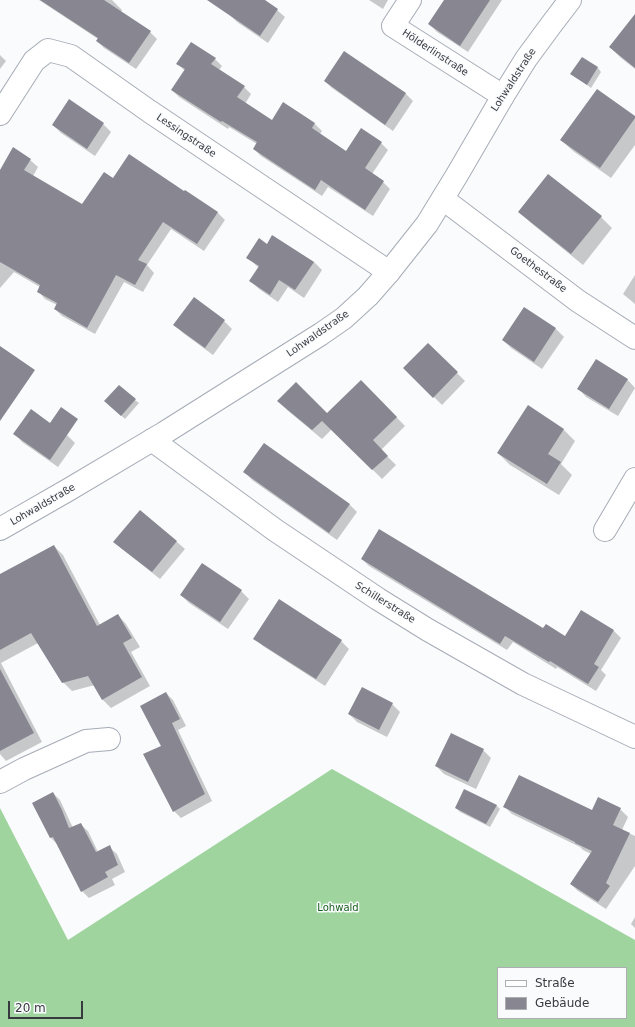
<!DOCTYPE html>
<html>
<head>
<meta charset="utf-8">
<style>
  body { margin:0 }
  #map { position:relative; width:635px; height:1027px; overflow:hidden; background:#f9fbfd; font-family:"DejaVu Sans",sans-serif }
  canvas { display:block }
  .legend { position:absolute; left:497px; top:967px; width:130px; height:52px; box-sizing:border-box; background:#f9fbfd; border:1px solid #acaeb1; margin:0; padding:5px 7px; list-style:none; font-size:12px; color:#383a3f }
  .legend li { display:flex; align-items:center; gap:8px; height:20px }
  .legend b { width:20px; border:1px solid #acaeb1 }
  .scale { position:absolute; left:8px; top:1001px; width:75px; height:18px; box-sizing:border-box; border:2px solid #383a3f; border-top:0; padding-left:5px; font-size:12px; line-height:14px; white-space:nowrap; color:#383a3f; -webkit-text-stroke:3px #f9fbfd; paint-order:stroke }
</style>
</head>
<body>
<div id="map">
<canvas width="635" height="1027"></canvas>
<ul class="legend">
<li><b style="height:5px;background:#fff"></b>Straße</li>
<li><b style="height:11px;background:#888691"></b>Gebäude</li>
</ul>
<div class="scale">20 m</div>
</div>
<script>
const c = document.querySelector('canvas').getContext('2d');
c.lineJoin = 'round';
function fill(path, color) {
  c.fillStyle = color;
  c.fill(path, 'evenodd');
}
function poly(rows) {
  const path = new Path2D();
  for (const r of rows) {
    path.moveTo(r[0], r[1]);
    for (let i = 2; i < r.length; i += 2) path.lineTo(r[i], r[i + 1]);
  }
  return path;
}
function trace(path, color, width, dash) {
  c.strokeStyle = color;
  c.lineWidth = width;
  c.lineCap = dash ? 'butt' : 'round';
  c.setLineDash(dash || []);
  c.stroke(path);
}
function drawText(font, color, halo, rows, align = 'center') {
  c.font = font + ' "DejaVu Sans",sans-serif';
  c.lineWidth = 3;
  c.setLineDash([]);
  c.textBaseline = 'middle';
  c.strokeStyle = halo;
  c.fillStyle = color;
  for (const [text, x, y, turn = 0] of rows) {
    c.save();
    c.translate(x, y);
    c.rotate((+turn || 0) * Math.PI / 180);
    c.textAlign = isNaN(turn) ? turn : align;
    if (halo) c.strokeText(text, 0, 0);
    c.fillText(text, 0, 0);
    c.restore();
  }
}
fill(poly([
  [332,769,635,940,635,1027,0,1027,0,808,68,940],
  [498,968,626,968,626,1018,498,1018]
]), '#a0d49e');
fill(poly([
  [39,0,112,0,122,10,121,12,150,32,157,39,136,69,104,48,97,41,98,39],
  [238,0,263,0,277,10,285,17,268,43,237,22,229,14],
  [369,0,388,0,383,9],
  [445,0,502,0,468,52,437,32,429,24],
  [635,15,635,69,621,58,610,47],
  [344,53,406,94,413,101,393,131,332,88,325,81],
  [0,55,6,61,0,69],
  [582,58,598,68,601,72,591,88,576,77],
  [215,59,222,66,219,70,244,87,251,94,245,104,272,121,283,104,315,124,322,131,320,134,346,152,381,143,388,150,372,174,383,182,390,189,373,216,328,187,322,196,261,156,254,149,257,144,229,127,228,129,179,97,172,90,185,71,178,64],
  [635,117,635,145,611,178,573,151,561,140],
  [103,124,111,132,95,156,61,133,53,125],
  [30,160,38,167,33,176,83,205,113,180,184,193,185,191,218,213,225,220,204,251,171,229,147,265,154,273,143,292,124,282,95,334,62,316,55,309,57,305,45,299,38,291,40,287,14,272,0,288,0,172],
  [519,212,601,217,612,228,583,265,531,223],
  [273,236,314,262,322,270,304,298,288,287,278,302,259,289,251,281,259,268,247,257,267,245],
  [635,275,635,304,623,294],
  [194,299,224,321,232,329,213,355,183,333,175,325],
  [524,308,556,329,564,337,542,369,511,348,503,340],
  [428,344,465,381,442,405,405,368],
  [627,379,635,388,618,416,586,397,579,389],
  [361,381,405,426,381,450,396,465,382,479,332,429,322,439,287,410,278,401,327,415],
  [135,400,139,403,125,419,109,405],
  [528,407,564,430,575,441,561,464,572,475,559,495,510,465,498,453],
  [31,411,67,435,75,443,58,467,22,442,15,434],
  [245,472,349,504,357,512,337,540,252,480],
  [140,511,177,542,185,549,160,579,122,549,115,542],
  [54,546,63,555,100,625,118,615,126,624,140,647,131,652,150,686,111,708,102,699,95,685,72,691,63,682,38,643,1,663,42,742,6,761,0,754,0,577],
  [362,559,543,630,566,637,581,612,614,631,621,638,601,670,606,675,596,691,557,667,556,669,513,642,507,650,369,566],
  [202,564,241,591,249,599,228,629,189,603,181,595],
  [255,639,341,641,349,649,325,686,263,646],
  [166,693,173,700,186,726,178,730,212,801,181,818,174,811,163,747],
  [392,704,400,712,387,737,357,722,349,714],
  [483,750,491,758,476,789,444,774,436,766],
  [53,793,60,800,73,828,80,824,88,831,98,852,109,847,117,854,125,872,112,879,115,885,89,898,82,891,58,845,51,838],
  [598,799,620,809,628,817,622,830,635,836,635,866,606,909,578,891,571,884,591,854,583,850,580,847,512,814,505,807,592,811],
  [496,805,500,809,490,827,460,812,456,808],
  [635,917,635,928,631,924]
]), '#0003');
fill(poly([
  [40,0,104,0,151,31,129,63,96,41,98,38],
  [207,0,265,0,278,9,260,36],
  [444,0,490,0,460,46,428,24],
  [635,14,635,68,609,47],
  [191,42,216,58,211,64,245,86,237,97,272,120,283,102,315,123,312,128,346,151,361,128,382,142,365,168,384,181,365,210,321,180,315,190,253,149,257,142,222,121,221,122,171,90,185,69,176,64],
  [344,51,406,93,385,125,324,81],
  [582,57,598,67,587,85,570,74],
  [597,89,635,116,635,118,600,168,560,140],
  [69,99,104,123,87,149,52,125],
  [13,147,31,159,24,170,82,204,104,172,113,178,129,154,184,191,185,190,218,212,197,244,163,222,138,260,147,264,135,285,116,275,87,328,54,309,57,303,37,292,40,285,0,262,0,170],
  [548,174,602,216,571,254,518,212],
  [272,235,314,262,295,290,279,280,270,295,249,281,259,266,246,258,259,238,267,244],
  [194,297,225,320,205,348,173,325],
  [524,307,556,328,534,362,502,340],
  [428,343,458,372,433,398,403,368],
  [0,346,35,370,0,421],
  [596,359,628,379,609,409,577,389],
  [361,380,397,417,373,440,388,456,372,470,322,421,312,430,277,401,296,382,327,413],
  [119,385,136,399,121,416,104,401],
  [528,405,564,429,548,454,561,462,547,484,497,453],
  [61,407,78,419,50,460,13,434,31,409,50,423],
  [264,443,350,504,329,533,243,472],
  [140,510,177,541,152,572,113,542],
  [379,529,543,628,546,624,565,636,581,610,614,630,594,664,599,667,588,684,550,661,549,662,505,636,500,644,361,559],
  [54,545,97,626,118,614,132,638,123,643,142,677,102,700,88,676,62,683,31,633,0,650,0,574],
  [202,563,242,590,220,622,180,595],
  [279,599,342,640,316,679,253,639],
  [0,669,34,733,0,751],
  [362,687,393,703,379,730,348,714],
  [166,692,180,719,172,723,205,794,173,812,143,754,161,746,140,706],
  [451,733,484,749,468,782,435,766],
  [519,775,592,810,598,797,621,808,613,825,630,833,606,883,610,886,598,902,570,884,592,851,575,843,575,842,503,807],
  [464,789,497,805,486,824,455,808],
  [53,792,62,810,69,828,81,823,96,852,110,845,118,865,105,872,108,877,81,892,53,837,50,838,32,803]
]), '#888691');
const minor = poly([
  [410,0,393,26,503,96],
  [0,114,34,61,48,50,71,56,149,111,389,272],
  [443,199,578,301,635,338],
  [152,440,275,530,378,599,428,630,523,684,635,737],
  [605,530,635,479],
  [0,782,24,769,86,741,109,739]
]);
const tertiary = poly([
  [0,529,68,490,164,433,321,334,344,318,368,296,389,272,427,224,457,175,503,96,526,59,551,25,570,0]
]);
trace(minor, '#a6acb6', 24);
trace(tertiary, '#a6acb6', 24);
trace(minor, '#fff', 22);
trace(tertiary, '#fff', 22);
drawText('10px', '#383a3f', '#f9fbfd', [
  ["Hölderlinstraße",435,53,33],
  ["Lohwaldstraße",514,80,-57],
  ["Lessingstraße",186,136,34],
  ["Goethestraße",538,270,37],
  ["Lohwaldstraße",318,334,-35],
  ["Lohwaldstraße",43,505,-30],
  ["Schillerstraße",385,603,32]
]);
drawText('10px', '#155e1b', '#f9fbfd', [
  ["Lohwald",338,908]
]);
</script>
</body>
</html>
